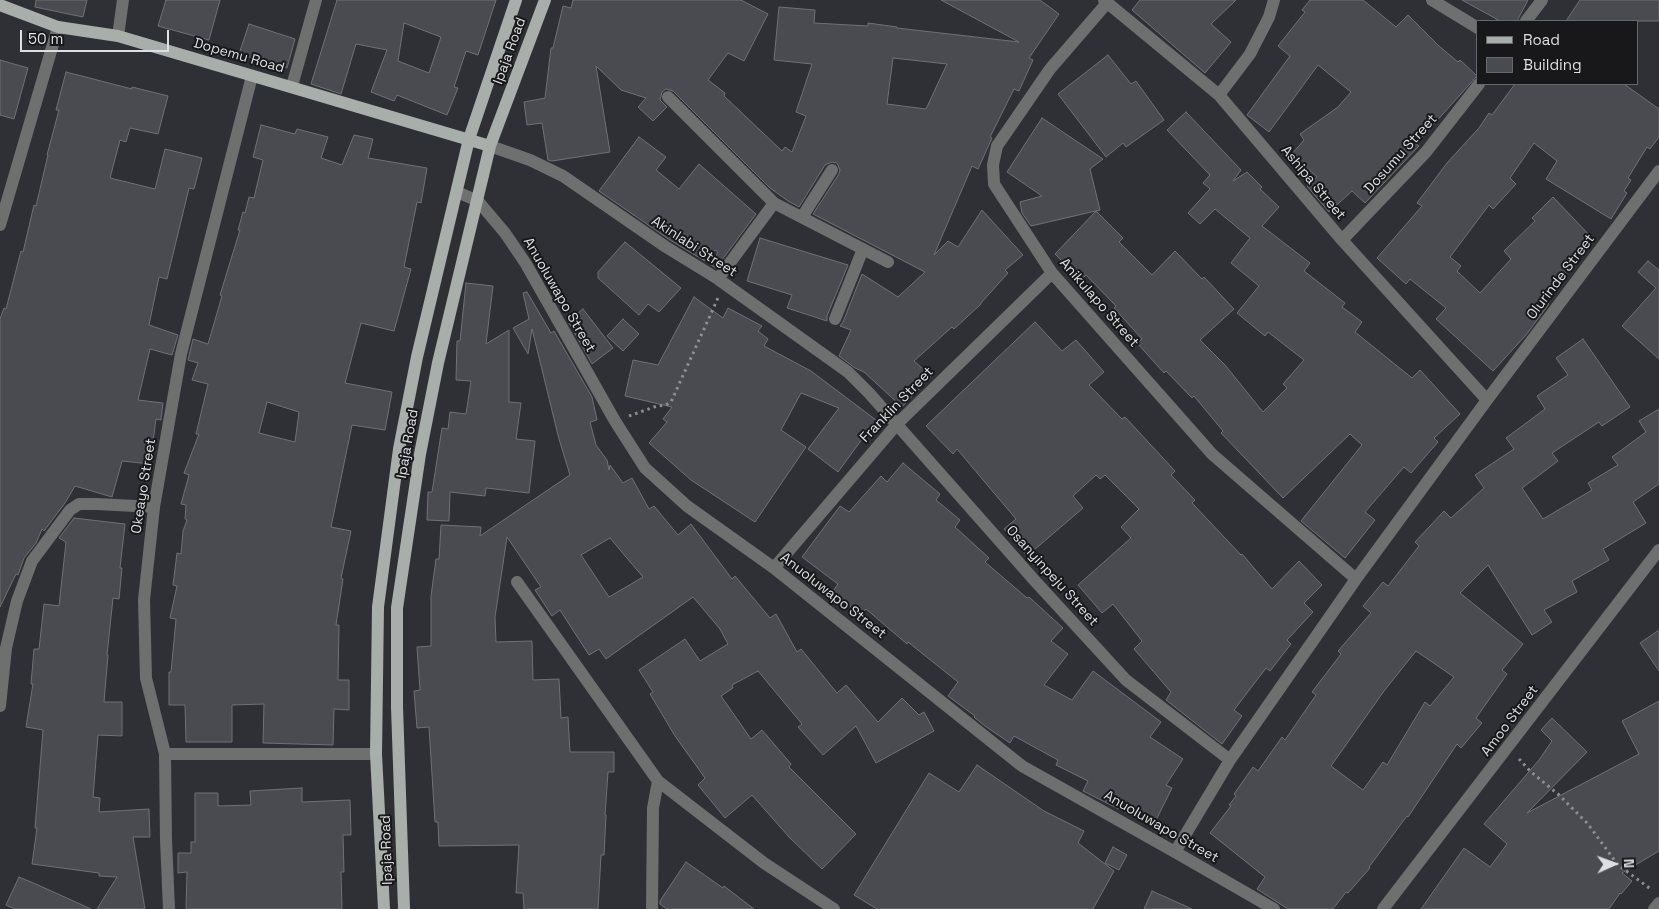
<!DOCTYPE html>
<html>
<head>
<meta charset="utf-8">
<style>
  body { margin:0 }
  #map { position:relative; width:1659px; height:909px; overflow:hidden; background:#2f3036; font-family:"Space Grotesk",sans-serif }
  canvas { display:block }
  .legend { position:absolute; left:1476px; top:20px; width:162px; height:65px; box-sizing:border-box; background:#18181b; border:1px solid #67686b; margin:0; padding:6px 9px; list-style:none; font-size:15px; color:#dedfe3 }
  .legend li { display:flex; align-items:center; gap:10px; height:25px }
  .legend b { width:25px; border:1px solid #67686b }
  .north { position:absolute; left:1589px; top:839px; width:50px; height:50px; -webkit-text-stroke:4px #18181b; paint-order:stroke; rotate:88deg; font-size:14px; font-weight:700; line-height:20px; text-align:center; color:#dedfe3 }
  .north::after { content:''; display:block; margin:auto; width:18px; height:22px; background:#dedfe3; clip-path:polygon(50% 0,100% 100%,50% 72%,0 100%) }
  .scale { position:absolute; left:20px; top:30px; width:149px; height:22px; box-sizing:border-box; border:2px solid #dedfe3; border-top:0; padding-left:6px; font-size:15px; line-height:18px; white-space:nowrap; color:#dedfe3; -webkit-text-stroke:4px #18181b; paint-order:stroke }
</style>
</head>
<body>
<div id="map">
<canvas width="1659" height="909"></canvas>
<ul class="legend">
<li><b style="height:6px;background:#a8aeaa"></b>Road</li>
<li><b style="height:14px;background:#4a4b51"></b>Building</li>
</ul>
<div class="north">N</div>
<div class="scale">50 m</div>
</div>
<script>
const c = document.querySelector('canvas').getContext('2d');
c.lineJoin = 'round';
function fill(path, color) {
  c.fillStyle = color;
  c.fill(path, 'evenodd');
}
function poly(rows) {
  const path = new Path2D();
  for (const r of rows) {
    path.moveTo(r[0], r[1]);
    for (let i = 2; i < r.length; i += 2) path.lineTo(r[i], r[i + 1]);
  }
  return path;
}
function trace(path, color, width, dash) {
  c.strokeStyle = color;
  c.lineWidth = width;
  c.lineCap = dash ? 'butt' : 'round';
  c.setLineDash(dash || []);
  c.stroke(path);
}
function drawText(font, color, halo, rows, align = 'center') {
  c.font = font + ' "Space Grotesk",sans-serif';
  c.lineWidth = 4;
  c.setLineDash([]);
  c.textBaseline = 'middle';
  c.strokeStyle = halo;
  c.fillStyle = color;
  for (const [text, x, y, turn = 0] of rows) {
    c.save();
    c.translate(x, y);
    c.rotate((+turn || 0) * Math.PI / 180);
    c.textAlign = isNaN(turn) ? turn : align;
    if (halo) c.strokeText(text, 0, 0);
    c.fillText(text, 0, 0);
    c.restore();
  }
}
const building = poly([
  [36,0,87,0,83,17,35,7,36,0],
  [166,0,220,0,209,40,158,26,166,0],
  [337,0,496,0,478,55,466,51,454,87,458,88,447,115,397,95,394,101,371,92,387,50,356,44,341,94,311,84,337,0],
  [404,23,441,37,429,73,398,61,404,23],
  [573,0,741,0,768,14,744,61,728,53,708,80,725,93,724,96,782,151,785,147,792,152,806,116,796,112,812,64,774,60,779,7,815,10,814,23,868,26,868,23,897,27,897,28,1019,42,941,0,1040,0,1059,14,1029,58,1033,60,1019,91,1014,89,990,137,992,138,978,169,972,166,934,255,948,241,958,247,982,210,1023,255,1005,270,1008,273,981,303,981,304,954,329,952,327,914,361,931,376,902,407,864,372,855,368,839,356,851,330,840,326,843,322,862,274,898,297,925,272,813,214,839,174,840,170,837,163,832,162,825,165,799,207,788,201,770,188,673,91,666,89,662,92,660,100,667,107,653,121,638,107,646,98,621,90,596,66,610,152,552,161,548,160,542,123,527,125,524,102,545,98,551,48,553,48,563,6,571,8,573,0],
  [893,58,947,64,926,109,887,104,893,58],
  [1140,0,1236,0,1211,24,1231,42,1205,73,1132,10,1140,0],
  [1310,0,1363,0,1396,27,1408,15,1439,46,1458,62,1460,60,1477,76,1416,144,1419,146,1365,203,1352,191,1329,212,1307,186,1317,177,1292,154,1304,140,1300,134,1338,107,1351,92,1318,65,1269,132,1247,115,1290,56,1278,46,1305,12,1302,10,1310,0],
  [1462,0,1528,0,1517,21,1500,21,1462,0],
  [1580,0,1659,0,1659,21,1566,21,1580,0],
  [249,24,295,39,287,68,239,54,249,24],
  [1108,55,1131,84,1136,81,1164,120,1126,147,1123,143,1106,157,1058,94,1108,55],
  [0,60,28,68,14,119,0,115,0,60],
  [66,72,132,89,132,87,168,96,158,134,130,128,126,142,120,140,110,178,155,189,165,149,202,158,194,189,189,188,167,279,159,277,149,325,178,335,172,355,150,349,138,400,163,403,161,420,156,419,150,464,122,461,112,497,75,486,65,503,44,531,42,529,36,543,24,558,18,575,16,574,0,607,0,319,4,308,6,309,21,251,23,252,34,205,36,206,48,155,47,155,59,110,56,110,66,72],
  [1515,84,1624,84,1659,109,1659,137,1650,149,1647,147,1628,178,1631,180,1624,191,1627,193,1611,219,1546,179,1557,161,1534,143,1510,178,1516,184,1493,209,1489,205,1450,257,1461,266,1457,271,1480,293,1511,259,1504,251,1535,221,1532,218,1553,197,1594,240,1564,269,1567,271,1541,296,1549,304,1526,335,1493,371,1436,319,1446,308,1410,279,1406,284,1377,258,1422,206,1417,203,1447,163,1479,128,1489,113,1492,115,1515,84],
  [1186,112,1241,170,1233,181,1247,172,1262,187,1260,189,1279,207,1262,226,1310,263,1304,271,1345,303,1342,307,1362,322,1355,332,1412,378,1420,370,1460,414,1434,438,1438,442,1411,473,1404,467,1365,512,1375,520,1345,558,1301,521,1362,445,1350,434,1283,498,1221,433,1223,431,1194,396,1192,398,1166,371,1164,373,1137,343,1142,339,1114,308,1116,306,1086,275,1081,280,1055,254,1096,211,1123,238,1119,242,1152,275,1175,251,1202,279,1204,277,1234,309,1200,340,1225,365,1263,412,1287,388,1283,384,1304,360,1268,332,1265,336,1237,313,1259,286,1231,263,1250,238,1215,209,1200,224,1188,213,1210,189,1203,183,1210,175,1167,130,1186,112],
  [1042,118,1103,159,1090,169,1100,210,1031,226,1022,213,1020,202,1042,196,1007,172,1042,118],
  [261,125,295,134,297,129,328,137,321,158,342,165,354,135,373,139,368,158,427,168,421,203,417,202,404,267,411,269,394,331,361,323,345,383,392,392,385,430,352,425,331,527,351,531,341,578,343,579,336,625,339,625,338,680,349,680,349,710,334,709,333,745,263,743,264,704,232,705,232,742,186,742,185,705,169,705,169,672,171,672,176,619,170,618,177,586,173,585,177,553,181,554,183,531,187,520,185,519,186,505,181,504,189,475,184,473,199,434,196,434,208,384,192,380,198,363,188,360,193,339,208,344,222,296,220,295,240,230,238,230,243,212,245,213,249,197,254,198,263,160,253,157,261,125],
  [267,402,299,412,295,442,259,433,267,402],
  [639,137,666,157,656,170,679,189,699,164,756,214,716,268,711,265,718,252,715,250,705,261,670,240,599,191,639,137],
  [760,238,848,265,827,316,827,321,787,308,792,295,747,281,760,238],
  [625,242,681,288,659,312,648,304,639,315,598,278,598,272,625,242],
  [1648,261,1659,270,1659,359,1622,326,1656,288,1638,272,1648,261],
  [466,283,493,286,486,344,509,330,509,402,521,403,516,439,535,441,529,493,486,488,485,496,450,492,449,521,427,520,428,492,432,492,442,428,448,429,450,412,466,414,471,381,456,380,457,341,460,341,466,283],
  [527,292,551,333,554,331,592,397,597,420,590,422,596,445,607,460,609,470,610,465,623,483,632,478,649,509,654,506,678,535,691,524,732,579,735,576,770,618,776,614,797,652,801,649,837,693,846,685,878,722,902,698,919,715,924,712,934,731,876,763,856,726,823,755,798,727,802,724,758,671,732,685,733,688,721,696,751,739,762,730,791,764,789,767,856,834,822,869,789,837,752,795,725,818,698,785,705,778,675,736,650,694,653,692,639,670,685,639,700,661,728,644,720,629,693,597,606,659,599,649,589,655,560,610,552,616,535,590,541,587,507,537,495,617,496,642,532,641,533,680,559,679,561,718,568,717,570,752,614,752,614,772,608,772,605,815,606,815,604,855,601,855,598,909,524,909,523,893,516,893,519,845,439,846,438,822,435,822,429,727,417,728,414,691,420,690,417,647,431,646,431,596,436,559,439,559,441,525,481,527,480,536,570,475,559,439,532,329,528,354,513,328,529,319,523,293,527,292],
  [610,538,643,577,609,597,581,555,610,538],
  [694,297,723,318,728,308,762,326,758,331,768,339,764,346,811,371,876,420,838,472,808,449,839,408,801,393,781,430,806,447,755,522,691,480,649,443,667,422,663,419,672,407,625,396,633,360,658,365,694,297],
  [583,309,613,348,592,364,568,321,583,309],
  [623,319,639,334,623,351,607,336,623,319],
  [1035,322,1062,351,1076,340,1104,372,1089,385,1122,419,1125,417,1175,471,1171,475,1195,500,1192,503,1241,555,1242,554,1272,589,1299,561,1322,585,1304,603,1313,612,1287,640,1291,644,1270,671,1266,668,1234,710,1242,716,1222,744,1166,700,1171,692,1134,649,1142,641,1113,604,1102,613,1078,585,1131,538,1121,527,1139,509,1105,475,1100,479,1096,475,1073,496,1083,508,1027,556,1004,529,1016,519,957,449,953,454,926,426,1035,322],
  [1583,339,1630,407,1602,426,1599,422,1552,453,1558,461,1522,488,1543,519,1592,490,1588,483,1618,465,1612,457,1646,432,1639,421,1659,409,1659,484,1633,502,1646,523,1603,549,1609,560,1572,581,1577,592,1544,610,1552,622,1532,635,1488,565,1460,593,1523,644,1502,670,1507,674,1476,718,1482,723,1461,748,1457,744,1408,817,1407,816,1369,867,1370,868,1348,893,1346,892,1333,909,1288,909,1257,889,1265,877,1210,833,1231,806,1229,805,1236,796,1234,794,1253,767,1258,771,1282,737,1285,740,1316,695,1312,692,1341,654,1338,651,1371,613,1363,606,1383,582,1388,586,1419,546,1415,542,1444,511,1451,518,1484,488,1475,475,1514,449,1506,438,1545,409,1537,396,1568,375,1556,358,1583,339],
  [1416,651,1454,677,1430,706,1425,702,1387,765,1383,762,1363,790,1331,766,1384,691,1416,651],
  [903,463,940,494,936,500,960,520,955,527,989,558,985,562,1027,598,1029,597,1063,628,1051,641,1068,654,1044,685,1072,700,1093,671,1161,722,1150,737,1183,759,1166,785,1172,788,1153,826,1083,791,1088,781,1056,765,1058,760,1014,736,1010,743,985,726,974,717,975,716,948,696,958,682,908,642,907,644,866,609,860,615,833,591,838,584,802,557,840,506,849,512,881,476,887,482,903,463],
  [74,518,125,524,120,568,122,568,119,599,113,598,107,655,108,655,104,702,122,702,122,736,98,735,93,797,100,798,99,812,149,809,150,837,133,837,145,909,97,909,117,877,99,876,99,873,32,864,37,828,35,828,43,730,26,727,33,684,31,684,34,649,39,649,44,604,59,606,66,542,59,538,74,518],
  [1659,630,1659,671,1640,643,1659,630],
  [1659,701,1659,851,1622,873,1632,881,1621,894,1620,893,1609,909,1421,909,1464,848,1490,867,1507,844,1484,824,1539,760,1552,741,1541,730,1552,718,1587,752,1527,813,1639,754,1622,721,1659,701],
  [977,765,1044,811,1084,831,1078,843,1114,871,1093,909,877,909,854,895,929,773,959,792,977,765],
  [302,788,302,802,350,800,351,835,343,835,344,872,341,872,342,909,186,909,187,872,178,873,178,853,191,853,191,842,195,842,195,793,218,793,218,806,251,805,250,791,302,788],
  [1113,847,1127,855,1119,870,1105,863,1113,847],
  [686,862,723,888,724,886,754,909,667,909,660,904,660,901,686,862],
  [19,877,38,885,91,909,15,909,6,905,19,877],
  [1152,891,1192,909,1144,909,1152,891]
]);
fill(building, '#4a4b51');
trace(building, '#6f7177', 1);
trace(poly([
  [629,416,657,406,666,405,671,402,718,298],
  [1519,759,1530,771,1559,795,1588,824,1618,865,1652,890]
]), '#8d8e93', 3, [2.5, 4]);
trace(poly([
  [1104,0,1219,95,1342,240,1487,400],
  [1432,0,1478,28],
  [1107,3,1050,69,997,146,993,165,994,184,1052,273,1212,454,1356,579],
  [1526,21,1542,0],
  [118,36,123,0],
  [292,86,316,0],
  [1219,95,1250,54,1269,17,1274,0],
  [668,97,774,203,888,262],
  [490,146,530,160,563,176,666,247,718,279,848,372,869,393,1035,581,1126,680,1230,760],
  [457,192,478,201,505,233,526,264,615,421,645,468,687,506,774,568,1022,766,1175,852,1274,909],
  [802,217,832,170],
  [0,225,58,27],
  [1342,240,1426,152,1479,84],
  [718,279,774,203],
  [835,319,863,249],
  [774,568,897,424,1052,273],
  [517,582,658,781,764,863,834,909],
  [0,706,6,648,17,601,32,561,70,510,79,504,97,504,154,507],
  [165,754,376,754],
  [1175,852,1230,760,1356,579,1487,400,1659,171],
  [169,909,166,840,165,754,146,678,144,600,154,507,181,354,252,76],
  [652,909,653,808,658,781],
  [1383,909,1659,550],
  [1654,909,1659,903]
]), '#6d706e', 12);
trace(poly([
  [0,5,58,27,118,36,490,146],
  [384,909,376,754,378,607,399,449,417,357,469,139,516,0],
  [404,909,397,707,397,608,420,454,438,363,490,146,545,0]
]), '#a8aeaa', 12);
drawText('14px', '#dedfe3', '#18181b', [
  ["Ipaja Road",510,51,-70],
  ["Dopemu Road",239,56,16],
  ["Dosumu Street",1401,154,-48],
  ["Ashipa Street",1313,183,50],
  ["Akinlabi Street",694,247,33],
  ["Olurinde Street",1561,277,-53],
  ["Anuoluwapo Street",559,295,60],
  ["Anikulapo Street",1099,303,49],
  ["Franklin Street",897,405,-46],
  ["Ipaja Road",408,444,-80],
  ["Okeayo Street",144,486,-81],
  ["Osanyinpeju Street",1052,576,48],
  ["Anuoluwapo Street",833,596,38],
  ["Amoo Street",1510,721,-53],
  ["Anuoluwapo Street",1161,827,30],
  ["Ipaja Road",387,850,-92]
]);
</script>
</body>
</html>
